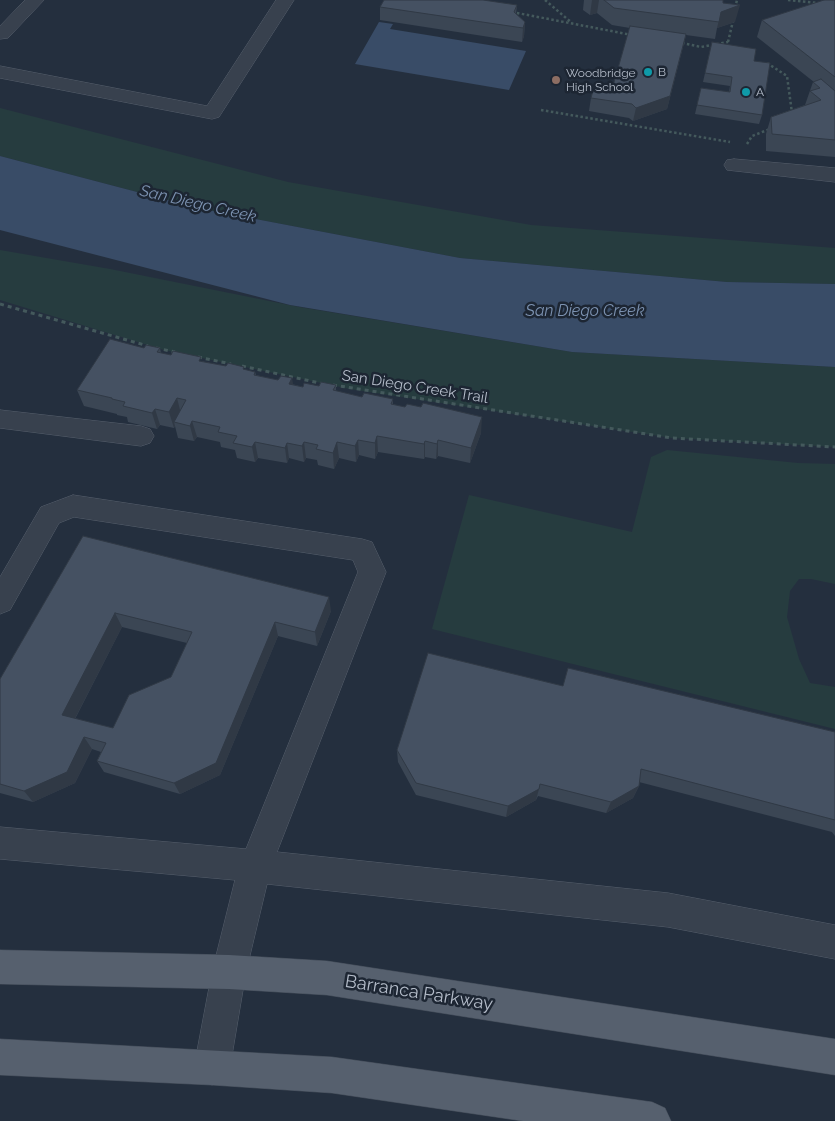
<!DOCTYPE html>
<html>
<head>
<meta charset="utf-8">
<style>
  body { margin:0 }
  canvas { display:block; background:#242f3e }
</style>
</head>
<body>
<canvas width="835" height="1121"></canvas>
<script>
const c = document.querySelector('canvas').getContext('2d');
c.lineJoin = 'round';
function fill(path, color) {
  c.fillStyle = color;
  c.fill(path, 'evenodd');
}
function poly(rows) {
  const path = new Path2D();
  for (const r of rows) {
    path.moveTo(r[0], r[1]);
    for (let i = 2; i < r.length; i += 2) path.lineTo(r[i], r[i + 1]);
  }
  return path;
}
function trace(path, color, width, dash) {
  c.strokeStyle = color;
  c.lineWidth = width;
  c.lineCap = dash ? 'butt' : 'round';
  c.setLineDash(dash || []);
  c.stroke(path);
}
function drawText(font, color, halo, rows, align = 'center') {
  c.font = font + ' Raleway,sans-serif';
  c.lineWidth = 5;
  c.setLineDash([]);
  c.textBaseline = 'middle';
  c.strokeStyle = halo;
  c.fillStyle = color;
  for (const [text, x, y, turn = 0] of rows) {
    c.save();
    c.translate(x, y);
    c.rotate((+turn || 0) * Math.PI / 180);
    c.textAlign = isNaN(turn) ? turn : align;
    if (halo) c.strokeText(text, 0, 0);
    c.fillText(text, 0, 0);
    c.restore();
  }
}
fill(poly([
  [0,108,288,182,531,225,835,248,835,284,727,282,460,258,198,208,0,156],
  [0,250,110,269,299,307,572,352,835,367,835,447,672,438,350,389,164,350,0,300],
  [667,450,798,463,835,464,835,584,811,579,799,579,790,591,787,617,799,659,810,683,835,687,835,729,432,629,469,495,632,532,651,457]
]), '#263c3f');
fill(poly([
  [379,22,393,24,390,29,526,51,509,90,355,64],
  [0,156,198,208,460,258,727,282,835,284,835,367,572,352,290,305,0,230]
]), '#394c67');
const minor = poly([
  [25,0,44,0,8,38,0,39,0,26,25,0],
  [276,0,294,0,219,117,212,119,0,78,0,66,207,106,276,0],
  [734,159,835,168,835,182,727,170,724,165,727,160,734,159],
  [0,410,141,426,150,429,154,436,150,443,141,446,0,428,0,410],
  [73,495,362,539,372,542,386,572,277,852,668,893,835,925,835,959,668,927,267,884,246,972,230,1067,225,1080,212,1085,199,1080,194,1067,212,972,235,880,0,859,0,827,246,849,358,572,353,560,74,517,59,523,10,610,0,614,0,577,41,507,73,495]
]);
const major = poly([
  [0,950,229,955,327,961,835,1039,835,1075,327,995,229,989,0,984,0,950],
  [0,1039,332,1057,652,1102,665,1108,671,1121,523,1121,332,1093,212,1085,0,1075,0,1039]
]);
trace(minor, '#565f6c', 1);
trace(major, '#414a57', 1);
trace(poly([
  [545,0,572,23],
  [788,0,817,3],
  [735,8,737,0],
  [512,12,632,35],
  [728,42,733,21],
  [682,43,701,47,728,42],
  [767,63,787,76,792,113],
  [541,110,730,142],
  [747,144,752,136,770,129]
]), '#44595c', 2.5, [2.5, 2.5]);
trace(poly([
  [0,304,148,346],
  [156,348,175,352],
  [198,357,231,364],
  [242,366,324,384],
  [333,385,672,438,835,447]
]), '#44595c', 3, [4, 4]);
fill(minor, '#38414e');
fill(major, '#56606e');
fill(poly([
  [583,0,723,0,723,3,735,22,717,28,715,39,686,35,667,109,633,121,629,118,589,111,591,98,613,86,630,28,612,25,597,13,590,15,583,10,584,0],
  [835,0,835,157,766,151,766,134,771,117,805,105,813,82,814,82,757,37,762,20],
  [517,5,516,14,525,22,524,36,522,42,380,20,380,7],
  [712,42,754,61,762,115,759,124,695,114,701,88,729,92,730,86,703,82],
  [144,348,160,348,161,353,255,372,256,375,303,387,336,385,336,391,362,397,393,399,393,404,481,433,470,463,438,456,436,459,425,457,424,459,378,452,375,459,359,455,356,462,339,458,334,469,318,465,317,460,306,458,304,462,289,458,287,463,258,458,255,462,237,458,235,450,221,447,220,442,197,437,194,441,178,438,175,426,174,428,160,425,157,429,128,422,127,417,117,415,117,414,84,406,77,390],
  [83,536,331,611,317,646,278,636,220,775,180,794,104,772,97,761,101,752,92,749,75,783,33,802,0,793,0,679],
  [122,627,187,643,171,677,113,728,75,719],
  [563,686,835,732,835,836,832,832,639,782,639,786,633,798,606,813,538,796,536,800,506,817,416,795,398,762,397,750]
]), '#3b4654');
fill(poly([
  [592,0,599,0,597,13,590,15],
  [740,5,735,22,717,28,721,12],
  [525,22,524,36,522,42,523,28],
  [686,34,667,109,633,121,636,108],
  [292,378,295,394,289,384],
  [177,398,181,414,174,422,175,426,174,428,169,412],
  [155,409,160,425,157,429,152,413],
  [482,417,481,433,470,463,471,448],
  [192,421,197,437,194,441,190,426],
  [377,436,378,452,375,459,375,443],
  [358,440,359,455,356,462,355,446],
  [438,440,438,456,436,459,437,444],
  [425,441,425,457,424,459,424,444],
  [255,442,258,458,255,462,252,447],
  [304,442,306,458,304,462,302,446],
  [337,442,339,458,334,469,333,453],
  [287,443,289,458,287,463,285,448],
  [329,597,331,611,317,646,315,632],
  [115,613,122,627,70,728,62,715],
  [275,622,278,636,220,775,180,794,174,783],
  [84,737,92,749,75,783,33,802,24,791],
  [639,786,633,798,606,813,611,802],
  [539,789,536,800,506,817,508,806]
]), '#303945');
const building = poly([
  [384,0,483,0,517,5,514,12,525,22,523,28,380,7,384,0],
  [604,0,723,0,723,3,740,5,721,12,719,22,614,8,604,0],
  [824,0,835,0,835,77,762,20,824,0],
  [630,26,686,34,670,96,636,108,632,104,591,98,595,83,613,86,630,26],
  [712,42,756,49,754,61,770,63,762,115,697,105,701,88,730,92,732,77,705,73,712,42],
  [821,79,835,91,835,140,772,134,771,117,821,100,810,91,820,88,813,82,821,79],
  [110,339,144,348,146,345,160,348,157,352,171,355,173,351,201,357,199,361,226,366,228,363,244,367,243,369,255,372,254,375,278,380,281,376,292,378,289,384,303,387,304,383,319,386,321,382,336,385,333,390,362,397,364,393,393,399,391,404,405,407,407,404,421,407,423,403,482,417,471,448,438,440,437,444,425,441,424,444,377,436,375,443,358,440,355,446,337,442,333,453,316,449,318,445,304,442,302,446,287,443,285,448,255,442,252,447,233,443,237,436,218,432,220,427,192,421,190,426,174,422,186,400,177,398,169,412,155,409,152,413,123,406,125,402,112,399,112,398,77,390,110,339],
  [83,536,329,597,315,632,275,622,216,763,174,783,97,761,106,743,84,737,67,772,24,791,0,784,0,679,83,536],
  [115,613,192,632,171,677,129,695,113,728,62,715,115,613],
  [428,653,563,686,568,668,835,732,835,820,641,769,639,786,611,802,540,784,539,789,508,806,416,783,397,750,428,653]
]);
fill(building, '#455162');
trace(building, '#303945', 1);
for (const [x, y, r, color] of [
  [648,72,5,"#0f9aa8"],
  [556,80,5,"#8d6e63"],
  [746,92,5,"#0f9aa8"]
]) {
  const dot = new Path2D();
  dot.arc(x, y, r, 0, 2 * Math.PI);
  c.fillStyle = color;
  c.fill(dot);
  trace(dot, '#1d2633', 2);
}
drawText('12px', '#b4bcc9', '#1d2633', [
  ["B",658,72],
  ["Woodbridge",566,73],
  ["High School",566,87],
  ["A",756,92]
], 'left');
drawText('15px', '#b4bcc9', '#1d2633', [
  ["San Diego Creek Trail",415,387,9]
]);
drawText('italic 16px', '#7c92b1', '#1d2633', [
  ["San Diego Creek",198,204,13],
  ["San Diego Creek",585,311]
]);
drawText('18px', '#b4bcc9', '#1d2633', [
  ["Barranca Parkway",419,993,9]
]);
</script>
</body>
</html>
